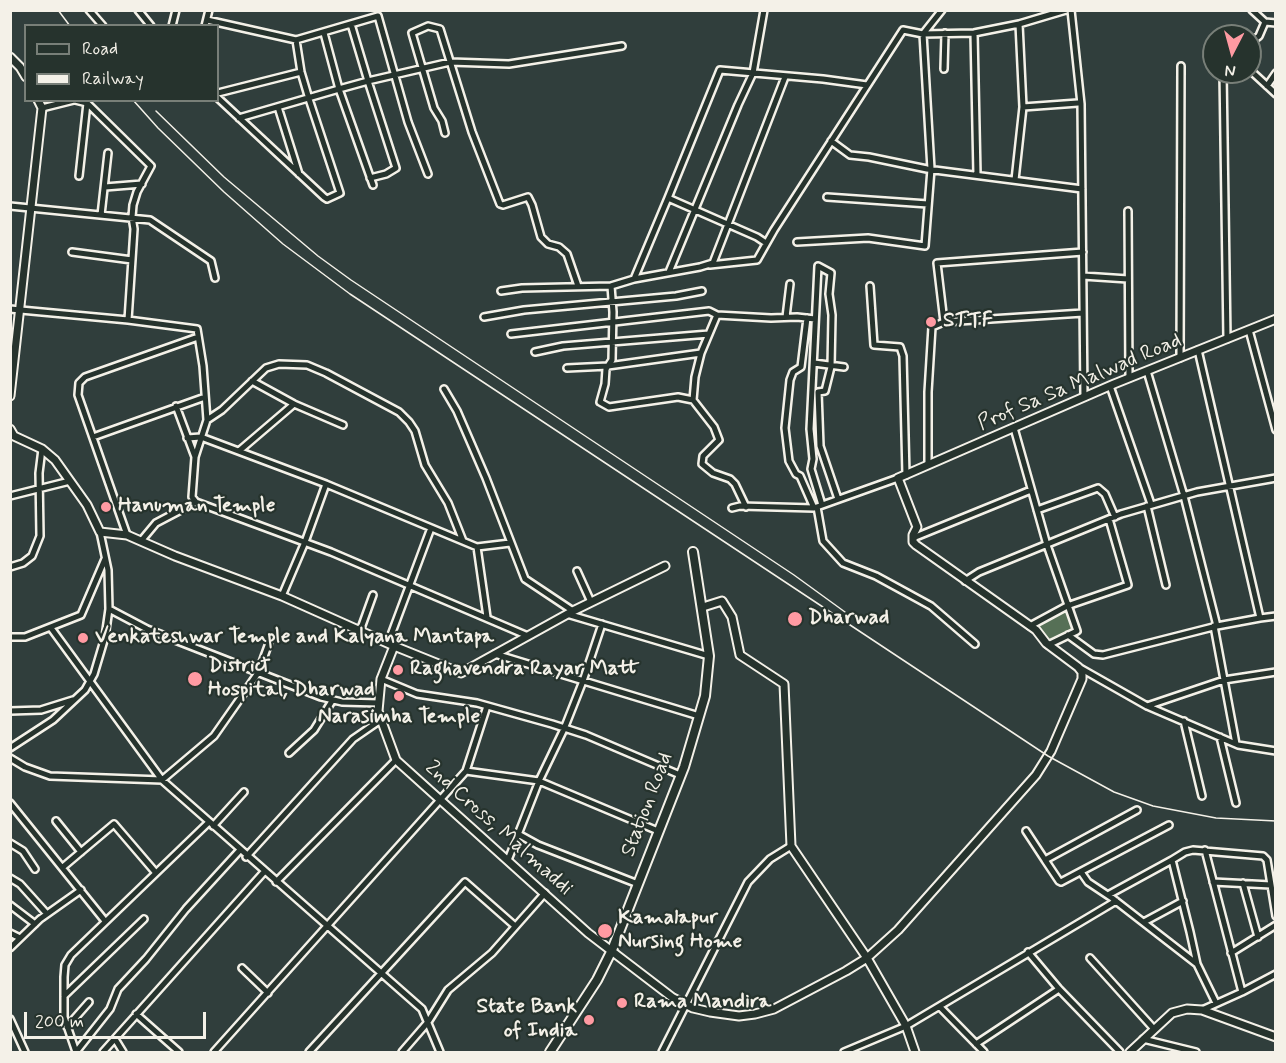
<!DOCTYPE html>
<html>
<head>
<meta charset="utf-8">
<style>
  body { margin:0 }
  #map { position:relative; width:1286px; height:1063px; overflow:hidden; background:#303e3c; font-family:Mynerve,sans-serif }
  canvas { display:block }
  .frame { position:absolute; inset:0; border:12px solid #f4f1e8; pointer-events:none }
  .legend { position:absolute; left:24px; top:24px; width:195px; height:78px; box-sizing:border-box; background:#26332d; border:2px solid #787f78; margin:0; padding:8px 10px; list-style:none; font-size:18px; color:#f4f1e8 }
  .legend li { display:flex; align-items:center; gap:12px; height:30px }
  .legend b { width:30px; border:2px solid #787f78 }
  .north { position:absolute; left:1202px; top:24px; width:60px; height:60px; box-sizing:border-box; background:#26332d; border:2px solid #787f78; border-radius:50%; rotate:186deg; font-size:16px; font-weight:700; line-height:24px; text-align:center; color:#f4f1e8 }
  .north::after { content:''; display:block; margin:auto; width:21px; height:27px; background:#ff9aa2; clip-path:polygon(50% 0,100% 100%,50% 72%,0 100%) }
  .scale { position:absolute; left:24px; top:1012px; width:182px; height:27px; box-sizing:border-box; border:3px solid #f4f1e8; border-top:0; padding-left:8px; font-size:18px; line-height:21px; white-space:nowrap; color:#f4f1e8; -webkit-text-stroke:4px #26332d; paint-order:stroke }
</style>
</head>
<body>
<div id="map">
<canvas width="1286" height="1063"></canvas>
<div class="frame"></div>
<ul class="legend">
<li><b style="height:8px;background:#26332d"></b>Road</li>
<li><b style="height:8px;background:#f4f1e8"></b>Railway</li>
</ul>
<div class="north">N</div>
<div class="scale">200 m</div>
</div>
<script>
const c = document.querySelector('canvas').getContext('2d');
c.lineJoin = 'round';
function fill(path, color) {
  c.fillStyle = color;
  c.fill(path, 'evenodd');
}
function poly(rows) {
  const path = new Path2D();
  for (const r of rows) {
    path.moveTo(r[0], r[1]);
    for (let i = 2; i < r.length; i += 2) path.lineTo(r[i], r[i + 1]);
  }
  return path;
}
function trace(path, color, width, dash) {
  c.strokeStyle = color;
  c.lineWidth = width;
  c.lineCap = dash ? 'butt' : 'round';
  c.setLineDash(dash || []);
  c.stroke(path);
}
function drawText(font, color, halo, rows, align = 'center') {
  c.font = font + ' Mynerve,sans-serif';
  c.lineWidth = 4.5;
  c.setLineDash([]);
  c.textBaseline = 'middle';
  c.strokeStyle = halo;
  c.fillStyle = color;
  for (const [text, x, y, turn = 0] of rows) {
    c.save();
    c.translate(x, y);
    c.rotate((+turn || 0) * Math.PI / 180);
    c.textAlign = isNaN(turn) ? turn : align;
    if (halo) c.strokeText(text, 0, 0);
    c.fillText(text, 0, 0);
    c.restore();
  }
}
fill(poly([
  [1067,606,1077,631,1048,645,1030,626]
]), '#567056');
const minor = poly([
  [89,10,103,26],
  [138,10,151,26],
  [1071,10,1081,104,1084,397],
  [207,20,296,40],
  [1265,22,1276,23],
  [172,26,176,10],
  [205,26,209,10],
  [324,33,339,89,368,81,351,24],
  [974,33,977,175],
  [1250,43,1259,36,1265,22,1252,10],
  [944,69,945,33],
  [1250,70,1276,94],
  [1223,72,1227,339],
  [1267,86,1276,73],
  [218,93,301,72],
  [218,98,324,197,327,199,340,193,309,99,301,72,296,40,378,16,408,122,428,174],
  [75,100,87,103,151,166,137,192,133,205,132,217,134,229,128,320],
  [278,107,299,174],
  [1023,107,1078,103],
  [42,108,74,100],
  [239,118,339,89,373,185],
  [445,133,442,121,434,108,412,33,428,26,440,29,472,132,500,204,503,205,528,197,532,205,541,237,548,244,559,247,567,254,578,286],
  [831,141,850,155,869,157,927,169,1082,189],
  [79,176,87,103],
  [370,178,386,174,396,168,368,81,450,62,509,64,622,46],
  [1015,180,1023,107,1019,24],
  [105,187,142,184],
  [827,197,928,204],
  [668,198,720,70,823,79,867,85],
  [10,206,150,220,211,261,215,278],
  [1128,211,1129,378],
  [101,215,108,153],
  [797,242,868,238,925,246,931,169,923,34,942,10],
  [72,252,132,260],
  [1083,252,937,263,944,322,1083,313],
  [713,263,785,77],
  [669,272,738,105,753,73,764,10],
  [1083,276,1128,279],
  [634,279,668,198,757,237,766,243],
  [611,286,613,312,612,360,606,369,605,384,600,402,609,407,678,397,693,400],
  [870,286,874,345,900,347,903,356,906,475],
  [501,291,522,288,611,286,634,279,700,267,713,263,710,265,757,260,774,230,903,30,923,34,974,33,1019,24,1066,10],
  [10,309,128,320,197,329,203,366,207,420,195,457],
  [484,317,524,310,676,296,702,291],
  [786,317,790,284],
  [807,318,801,367,793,372,790,380,785,428,789,461,796,474,800,476,814,508],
  [1249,330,1276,430],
  [511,334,709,311,717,315],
  [1198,350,1260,618,1276,616],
  [535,352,563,346,709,334],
  [1180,358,1181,66],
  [814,363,844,367],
  [567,368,608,366,701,353],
  [1147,371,1184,496,1217,626],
  [252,381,294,404,343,425],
  [1110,386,1151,504],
  [444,389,457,411,486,478,525,579,573,611],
  [176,406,195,457,192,497,196,502,331,552,528,636],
  [207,420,222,410,266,368,279,364,307,365,326,373,399,412,409,422,415,431,425,465,448,503,463,541],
  [1014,428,1047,545,1077,631,1048,645],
  [93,437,205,397],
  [187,438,201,437,326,484,477,547,510,543],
  [239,451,294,404],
  [928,465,928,392,932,327,944,322],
  [10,496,70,481],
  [822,505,811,469,813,459,810,429,818,266,831,273,829,294,832,315,831,367,825,391,818,392,820,446,838,499],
  [1147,506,1166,585],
  [746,507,735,484,730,479,713,473,702,464,703,456,719,440,714,427,693,400,695,377,701,353,717,315,771,318,797,317,815,319],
  [817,507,823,541,843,563,876,576,931,606,975,644],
  [732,508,740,506,814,508,898,478],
  [1037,510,1098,488,1105,494,1115,517],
  [127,535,78,395,79,383,85,377,198,337],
  [913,538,1031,490],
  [141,541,156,523,196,502],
  [477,547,487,617],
  [10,567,23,563,32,556,40,536,39,473,42,449],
  [577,571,591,602],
  [965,581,979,572,1121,514,1197,492,1276,478],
  [282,596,305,542,326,484],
  [109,609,147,629,321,697,342,702,379,703],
  [567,614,709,656],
  [1030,626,1067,606,1128,585,1109,519],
  [1214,626,1236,744],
  [51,628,162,780,422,1009,440,1052],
  [360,631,373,595],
  [1068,635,1094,654,1103,655,1217,626,1260,618],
  [10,637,25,637,81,615,105,559],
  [388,643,431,528],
  [495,654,699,716],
  [1080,668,1147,706,1238,745,1276,751],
  [381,679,417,694,477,703,552,724,586,735,680,775],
  [1147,706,1224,680,1276,672],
  [10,711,41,710,73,700],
  [1184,721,1202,796],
  [1220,737,1236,803],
  [10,748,53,720,85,690,94,674,105,637,109,609,108,570,100,532],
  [289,753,314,730,332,701],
  [10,758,25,767,50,776,162,780,214,736,258,673,269,643],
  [466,771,539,781,658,831],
  [10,803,105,921],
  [1137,810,1045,860,1059,881,1061,882,1169,825],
  [56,821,81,852],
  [213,826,244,792],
  [1026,831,1045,860],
  [518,834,538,845,638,884],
  [10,843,23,851,35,869],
  [1205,850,1242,992],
  [246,857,353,739,382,719],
  [508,860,539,781,564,729,583,681,602,624],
  [1172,860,1185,852,1193,850,1263,856,1267,860,1276,916],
  [63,867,114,824,156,873],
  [1081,872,1088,882,1112,898,1197,964],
  [10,878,20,884,47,914],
  [276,882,396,760],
  [1213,882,1271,885],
  [1243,883,1258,937],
  [1108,895,1172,860,1190,932,1197,964,1216,1003],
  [10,905,35,924],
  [1144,922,1183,901],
  [10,933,20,938],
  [10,948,40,919,81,890],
  [1028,952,1059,989,1120,1052],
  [1231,953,1276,925],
  [1090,958,1154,1029],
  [242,968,268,993],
  [64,996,144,919],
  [940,1007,984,1052],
  [1202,1010,1242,992,1276,974],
  [136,1014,179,1052],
  [10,1019,25,1052],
  [67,1027,89,1002],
  [115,1039,123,1052],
  [1143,1039,1196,1052],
  [976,1044,1059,989],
  [76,1052,64,1017,64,977,65,965,71,955,209,822],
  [76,1052,110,1009,118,989,146,959,186,909,240,850],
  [103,1052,264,872],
  [214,1052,466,771,487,706],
  [309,1052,465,882,515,926],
  [402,1052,428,1022,448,990,492,953,545,893],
  [662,1052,748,882,770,859,791,846],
  [844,1052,906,1026,1116,901]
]);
const tertiary = poly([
  [10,57,20,67,26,77],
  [10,396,42,108,38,100],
  [10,429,14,436,42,449,55,460,87,505,100,532,127,535,175,556,282,596,394,646,381,679,378,711,396,760,588,933,673,998,693,1008,710,1012,739,1016,755,1014,774,1009,846,971,867,958,898,930,1036,775,1051,751,1082,679,1082,672,1078,667,1046,643,1036,630,916,545,913,542,913,535,917,527,898,478,1114,384,1276,319],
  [703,607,722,601,732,617,740,655,784,684,791,846,867,958,906,1026,915,1052],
  [394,646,461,673,573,611,665,566],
  [1130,1052,1172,1013,1187,1009,1202,1010,1276,1037]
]);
const secondary = poly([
  [550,1052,597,980,612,950,684,767,705,696,709,656,693,552]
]);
trace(minor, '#f4f1e8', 10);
trace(tertiary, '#f4f1e8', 11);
trace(secondary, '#f4f1e8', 12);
trace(minor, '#26332d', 5);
trace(tertiary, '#26332d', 7);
trace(secondary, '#26332d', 8);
trace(poly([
  [58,10,70,26],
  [133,100,158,128,224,192,283,244,350,294,1048,756,1114,792,1153,806,1216,818,1276,821],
  [156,111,224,177,318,256,351,280,794,575,845,612]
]), '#f4f1e8', 1.5);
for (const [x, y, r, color] of [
  [931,322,6,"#ff9aa2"],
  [106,507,6,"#ff9aa2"],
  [795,619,8,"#ff9aa2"],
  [83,638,6,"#ff9aa2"],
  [398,670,6,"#ff9aa2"],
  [195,679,8,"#ff9aa2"],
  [399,696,6,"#ff9aa2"],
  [605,931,8,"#ff9aa2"],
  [622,1003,6,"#ff9aa2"],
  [589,1020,6,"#ff9aa2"]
]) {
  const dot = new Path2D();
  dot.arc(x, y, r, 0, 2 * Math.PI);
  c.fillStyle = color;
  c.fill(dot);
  trace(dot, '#26332d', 2);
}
drawText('bold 21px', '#f4f1e8', '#26332d', [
  ["STTF",943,322],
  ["Hanuman Temple",118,507],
  ["Dharwad",808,619],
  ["Venkateshwar Temple and Kalyana Mantapa",95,638],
  ["District",208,667],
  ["Hospital, Dharwad",208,691],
  ["Raghavendra Rayar Matt",410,670],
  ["Narasimha Temple",399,718,"center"],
  ["Kamalapur",618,919],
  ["Nursing Home",618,943],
  ["Rama Mandira",634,1003],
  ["State Bank",577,1008,"right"],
  ["of India",577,1032,"right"]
], 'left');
drawText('21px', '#f4f1e8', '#26332d', [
  ["Prof Sa Sa Malwad Road",1080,383,-23],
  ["Station Road",648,805,-69],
  ["2nd Cross, Malmaddi",498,829,42]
]);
</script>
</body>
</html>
